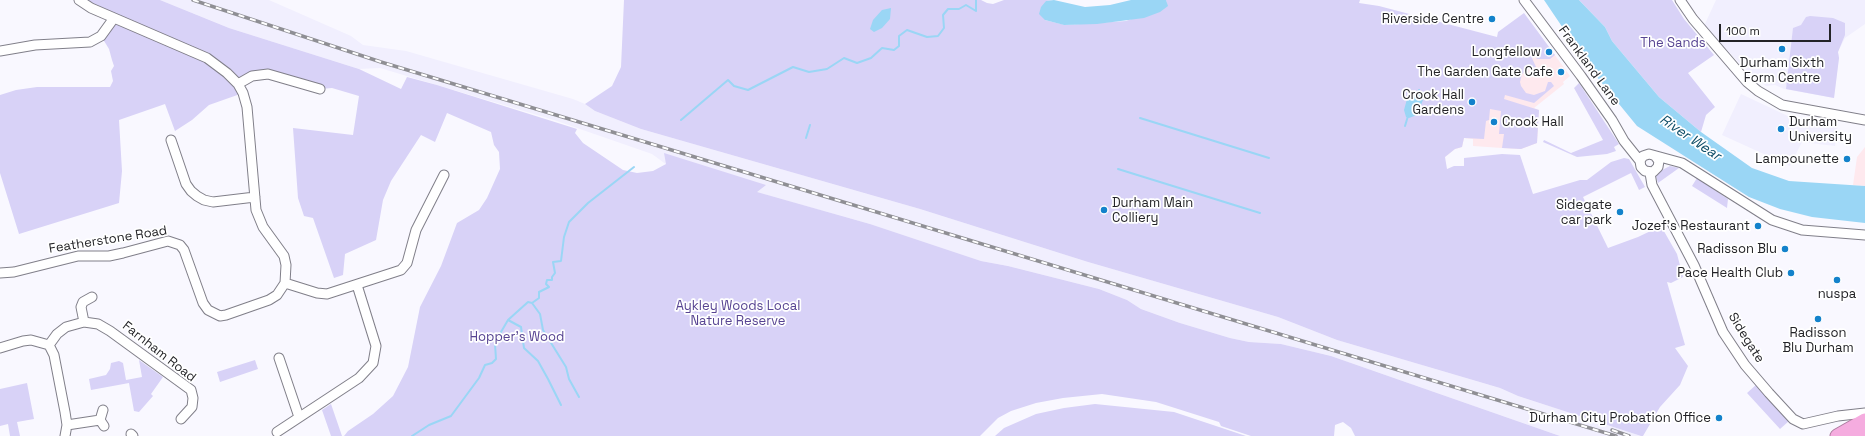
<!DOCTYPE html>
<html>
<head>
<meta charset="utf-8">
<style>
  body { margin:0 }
  #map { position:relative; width:1865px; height:436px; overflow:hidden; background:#f9f8ff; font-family:"Space Grotesk",sans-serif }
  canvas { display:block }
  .scale { position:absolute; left:1719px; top:24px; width:112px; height:18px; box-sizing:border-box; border:2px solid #232327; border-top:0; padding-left:5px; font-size:12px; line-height:14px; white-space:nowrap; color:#232327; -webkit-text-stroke:3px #fff; paint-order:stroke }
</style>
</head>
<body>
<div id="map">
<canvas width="1865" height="436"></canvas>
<div class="scale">100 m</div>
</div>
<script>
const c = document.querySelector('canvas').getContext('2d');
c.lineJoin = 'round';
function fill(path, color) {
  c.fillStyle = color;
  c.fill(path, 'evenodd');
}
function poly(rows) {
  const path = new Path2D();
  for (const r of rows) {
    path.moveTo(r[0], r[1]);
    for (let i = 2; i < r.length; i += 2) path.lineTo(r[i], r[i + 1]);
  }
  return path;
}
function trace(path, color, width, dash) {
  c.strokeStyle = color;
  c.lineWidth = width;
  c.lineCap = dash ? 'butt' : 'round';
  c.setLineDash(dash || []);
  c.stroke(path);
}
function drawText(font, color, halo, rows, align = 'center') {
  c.font = font + ' "Space Grotesk",sans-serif';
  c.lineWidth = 3.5;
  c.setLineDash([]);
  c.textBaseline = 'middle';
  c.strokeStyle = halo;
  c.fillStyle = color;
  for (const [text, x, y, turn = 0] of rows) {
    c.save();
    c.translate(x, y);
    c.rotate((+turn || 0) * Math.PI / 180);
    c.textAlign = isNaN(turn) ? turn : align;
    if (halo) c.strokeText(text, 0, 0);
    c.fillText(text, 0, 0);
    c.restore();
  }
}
fill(poly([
  [1549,47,1570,76,1563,82,1564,84,1534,108,1539,110,1537,143,1521,149,1502,148,1473,146,1473,139,1464,138,1462,147,1455,149,1445,157,1410,81,1520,67],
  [1865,147,1865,186,1853,185,1857,157]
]), '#fee9ee');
fill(poly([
  [160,0,269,0,351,36,363,45,406,51,573,99,585,104,595,111,641,129,920,209,1088,262,1278,317,1337,340,1500,388,1518,396,1641,436,1560,436,1331,356,1281,344,1249,342,1230,338,1180,323,1141,309,1127,300,1099,289,1008,266,981,261,870,224,671,168,652,154,554,120,380,68,359,69,229,28],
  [1716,0,1865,0,1865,24,1845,38,1838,52,1839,58,1834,98,1784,89,1775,85,1766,86,1746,70,1704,26],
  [1741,94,1790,117,1838,124,1835,146,1802,142,1790,166,1722,135]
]), '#f1effe');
fill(poly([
  [79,0,160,0,229,28,359,69,401,89,407,77,437,85,577,129,575,133,583,143,623,170,637,173,653,171,666,164,664,153,766,185,757,192,870,224,981,261,1008,266,1099,289,1127,300,1141,309,1180,323,1230,338,1249,342,1281,344,1331,356,1560,436,1355,436,1351,428,1343,422,1335,425,1334,436,1251,436,1221,426,1219,422,1156,402,1102,394,1063,398,1036,403,1011,411,998,418,980,436,344,436,348,431,373,414,393,396,408,367,420,307,441,266,457,223,479,210,487,198,500,169,499,152,494,145,491,132,447,113,435,142,421,135,391,181,383,200,376,240,345,254,343,275,334,278,313,218,304,216,298,198,293,128,353,135,359,96,332,88,320,89,268,74,238,84,243,93,209,105,192,120,175,131,165,104,119,120,122,171,119,203,19,234,0,173,0,95,16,90,37,87,110,87,113,81,111,71,114,66,112,60,109,49,101,36,113,18],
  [624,0,981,0,987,3,993,4,1004,0,1054,0,1046,1,1045,20,1065,25,1126,21,1167,6,1166,0,1360,0,1359,3,1379,6,1497,37,1498,32,1524,13,1555,55,1550,59,1537,59,1535,56,1532,58,1536,67,1528,69,1522,74,1520,82,1521,86,1526,93,1534,95,1545,91,1548,82,1551,82,1554,86,1534,103,1505,95,1504,99,1539,110,1537,143,1521,149,1502,148,1504,134,1499,134,1501,111,1490,109,1489,120,1486,121,1484,139,1464,138,1462,147,1455,149,1445,157,1447,169,1454,166,1464,166,1464,158,1502,154,1520,155,1533,194,1580,180,1587,180,1611,162,1624,158,1629,159,1645,187,1639,190,1631,173,1583,197,1608,248,1638,237,1661,226,1677,254,1683,277,1671,283,1667,282,1685,345,1675,348,1688,366,1680,385,1660,407,1643,436,1641,436,1518,396,1500,388,1337,340,1278,317,1088,262,920,209,641,129,595,111,585,104,612,86,621,67],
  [1579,0,1672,0,1684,19,1714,55,1688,73,1715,107,1706,115,1701,132,1659,97,1612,41,1605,27],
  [1810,16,1833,18,1845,23,1845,35,1838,52,1839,58,1834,98,1786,89,1793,28,1801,25,1806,17],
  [1579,83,1619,144,1614,147,1616,151,1607,154,1577,157,1543,142,1544,140,1571,153,1603,140,1574,88],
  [1670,166,1679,168,1658,183,1656,176,1658,172],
  [1697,178,1728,199,1727,208,1692,186],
  [139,360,163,377,151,394,153,396,139,412,134,411,129,383,91,390,89,379,106,375,110,369,111,363,119,361,123,363,126,380,142,377],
  [255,360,258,369,220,382,217,372],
  [27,383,34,419,17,422,20,436,10,436,8,424,0,426,0,389],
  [1757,384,1789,421,1780,429,1747,393],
  [331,404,342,436,331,436,322,410],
  [1095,404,1174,412,1246,436,995,436,1004,428,1036,414,1064,408]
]), '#d8d2f7');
fill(poly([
  [1054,0,1085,7,1110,5,1131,0,1166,0,1168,6,1160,12,1144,18,1097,24,1064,25,1045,20,1039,14,1041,7,1046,1],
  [1544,0,1579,0,1605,27,1612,41,1659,97,1701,132,1752,168,1789,181,1865,186,1865,223,1812,217,1780,209,1749,197,1637,126,1592,71],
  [891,8,890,19,882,28,874,32,870,29,873,20,882,10],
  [1413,92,1418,93,1423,100,1417,115,1409,118,1406,117,1404,110,1407,99]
]), '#9ad6f5');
trace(poly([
  [1418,93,1419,90],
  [1140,118,1269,158],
  [681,120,728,80,734,86,748,90,793,67,809,72,827,69,844,58,857,63,871,58,882,48,894,50,899,46,899,36,907,30,927,37,938,36,944,28,943,15,948,9,959,9,966,5,976,11,976,0],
  [1405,126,1408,116],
  [806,138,810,125],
  [1118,169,1260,213],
  [532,303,540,314,543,330,566,367,569,379,579,397],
  [508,320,521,327,524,348,538,361,548,379,561,405],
  [412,436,429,425,451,416,479,378,485,365,492,363,496,359,495,344,501,339,501,332,508,320,528,302,532,303,539,298,539,292,549,287,546,284,547,280,552,280,552,277,555,273,553,262,561,261,564,237,569,222,588,203,634,167]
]), '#9ad6f5', 2);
const minor = poly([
  [1524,0,1581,76,1612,120,1624,141,1640,161],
  [1680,0,1693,19,1747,82,1758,91,1782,105,1865,120],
  [0,51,35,45,90,42,101,36,114,18],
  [238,84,252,76,268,74,320,89],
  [171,140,186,184,191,191,197,196,204,200,213,202,255,197],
  [1655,156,1659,161,1658,167,1653,172,1645,171,1641,167,1640,161,1643,156,1649,154,1682,163,1772,220,1802,230,1865,235],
  [1650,173,1652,185,1694,265,1723,332,1745,365,1769,393,1793,419,1803,424,1838,416,1865,413],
  [0,273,14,272,78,256,109,256,123,253,168,241,180,245,184,250,203,303,208,310,220,316,226,315,269,300,277,295,285,283,286,265,284,256,263,227,256,210,247,107,243,93,238,84,227,73,207,58,91,8,79,0],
  [285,283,317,293,327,294,401,270,407,263,416,230,444,175],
  [84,322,81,307,83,302,92,297],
  [49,345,57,334,66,327,84,322,98,324,110,331,191,390,193,398,192,407,181,419],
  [49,345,54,355,65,412,67,425,65,436],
  [0,348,23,341,31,340,49,345],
  [279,358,299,417],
  [103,410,100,420,104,426],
  [67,425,100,420],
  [277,432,359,378,373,363,376,346,357,285],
  [131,434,133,436]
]);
const highway = poly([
  [1837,436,1865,420],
  [1855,436,1865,430]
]);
trace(minor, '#807f89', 11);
trace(highway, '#ac7c9f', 15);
trace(minor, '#fff', 9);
trace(highway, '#f5acdf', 13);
const rail = poly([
  [193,0,381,62,1616,436],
  [1612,430,1629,436]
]);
trace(rail, '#8f8f94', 3.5);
trace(rail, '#fff', 2, [6]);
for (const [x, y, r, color] of [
  [1492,19,4,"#1382cb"],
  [1782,49,4,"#1382cb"],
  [1549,52,4,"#1382cb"],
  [1561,72,4,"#1382cb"],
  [1472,102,4,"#1382cb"],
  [1494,122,4,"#1382cb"],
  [1781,129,4,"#1382cb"],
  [1847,159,4,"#1382cb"],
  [1104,210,4,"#1382cb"],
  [1620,212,4,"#1382cb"],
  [1758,226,4,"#1382cb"],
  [1785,249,4,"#1382cb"],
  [1791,273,4,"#1382cb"],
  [1837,280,4,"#1382cb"],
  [1818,319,4,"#1382cb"],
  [1719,418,4,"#1382cb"]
]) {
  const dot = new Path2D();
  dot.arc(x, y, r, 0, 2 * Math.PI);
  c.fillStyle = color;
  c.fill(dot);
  trace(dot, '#fff', 1.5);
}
drawText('13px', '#232327', '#fff', [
  ["Riverside Centre",1484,19],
  ["Longfellow",1541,52],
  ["Durham Sixth",1782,63,"center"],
  ["Form Centre",1782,78,"center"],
  ["The Garden Gate Cafe",1553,72],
  ["Crook Hall",1464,95],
  ["Gardens",1464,110],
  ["Crook Hall",1502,122,"left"],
  ["Durham",1789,122,"left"],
  ["University",1789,137,"left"],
  ["Lampounette",1839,159],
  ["Durham Main",1112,203,"left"],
  ["Colliery",1112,218,"left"],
  ["Sidegate",1612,205],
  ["car park",1612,220],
  ["Jozef's Restaurant",1750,226],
  ["Radisson Blu",1777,249],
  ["Pace Health Club",1783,273],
  ["nuspa",1837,294,"center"],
  ["Radisson",1818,333,"center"],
  ["Blu Durham",1818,348,"center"],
  ["Durham City Probation Office",1711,418]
], 'right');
drawText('13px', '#574492', '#fff', [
  ["The Sands",1673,43],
  ["Aykley Woods Local",738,306],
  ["Nature Reserve",738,321],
  ["Hopper's Wood",517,337]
]);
drawText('13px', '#232327', '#fff', [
  ["Frankland Lane",1589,66,54],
  ["Featherstone Road",108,240,-9],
  ["Sidegate",1746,338,58],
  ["Farnham Road",159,352,38]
]);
drawText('italic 14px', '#104f69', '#fff', [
  ["River Wear",1690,138,34]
]);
</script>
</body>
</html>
